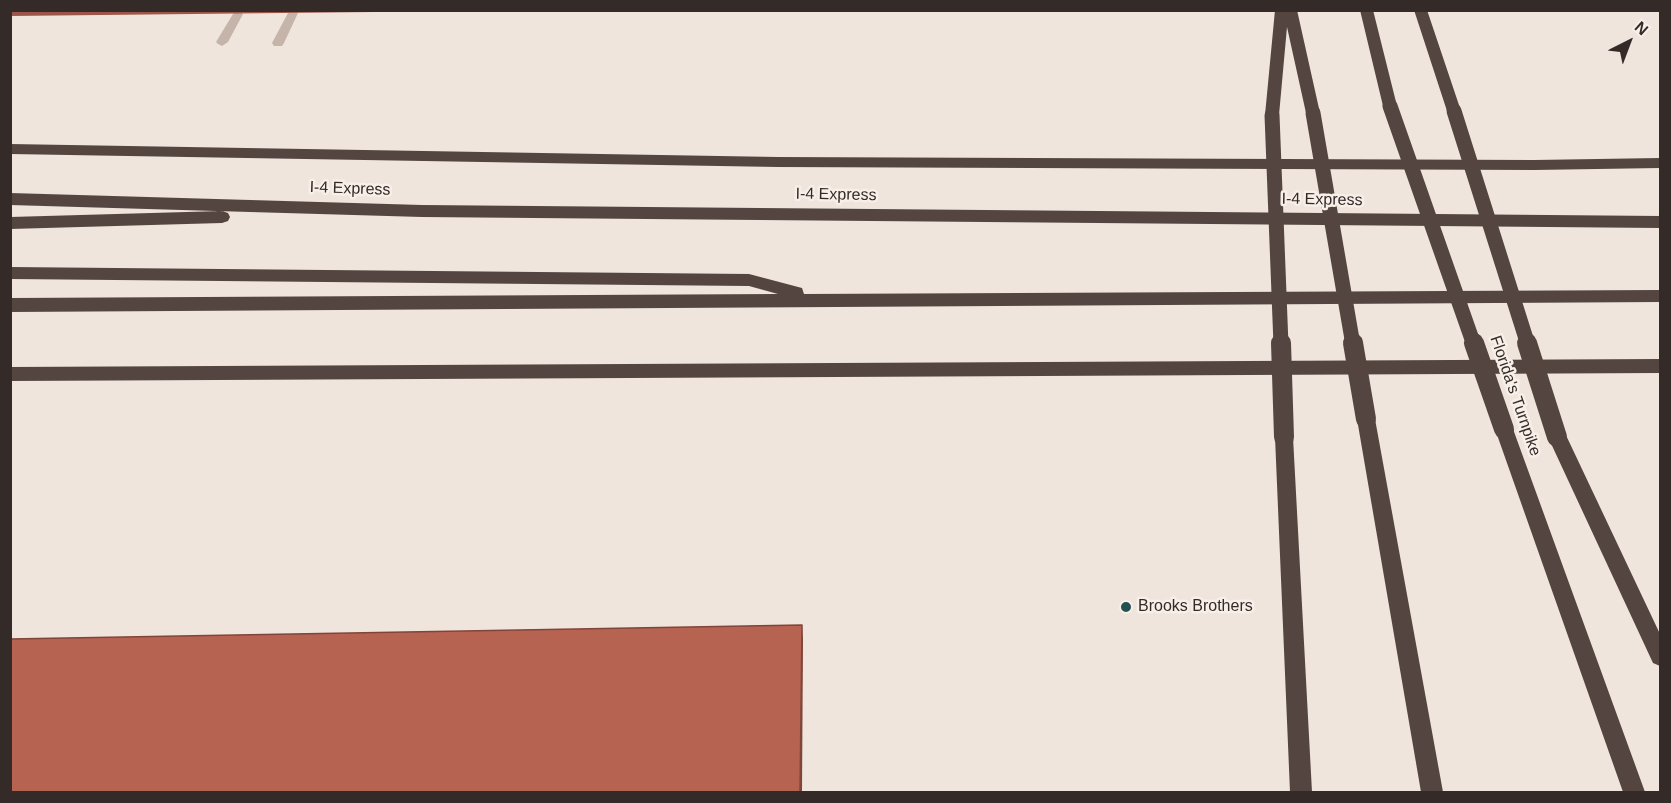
<!DOCTYPE html>
<html>
<head>
<meta charset="utf-8">
<style>
  body { margin:0 }
  #map { position:relative; width:1671px; height:803px; overflow:hidden; background:#efe5dd; font-family:Arial,sans-serif }
  canvas { display:block }
  .frame { position:absolute; inset:0; border:12px solid #342b29; pointer-events:none }
  .north { position:absolute; left:1599px; top:12px; width:60px; height:60px; -webkit-text-stroke:4px #f7efe8; paint-order:stroke; rotate:42deg; font-size:16px; font-weight:700; line-height:24px; text-align:center; color:#342b29 }
  .north::after { content:''; display:block; margin:auto; width:21px; height:27px; background:#342b29; clip-path:polygon(50% 0,100% 100%,50% 72%,0 100%) }
</style>
</head>
<body>
<div id="map">
<canvas width="1671" height="803"></canvas>
<div class="frame"></div>
<div class="north">N</div>
</div>
<script>
const c = document.querySelector('canvas').getContext('2d');
c.lineJoin = 'round';
function poly(rows) {
  const path = new Path2D();
  for (const r of rows) {
    path.moveTo(r[0], r[1]);
    for (let i = 2; i < r.length; i += 2) path.lineTo(r[i], r[i + 1]);
  }
  return path;
}
function fill(path, color) {
  c.fillStyle = color;
  c.fill(path, 'evenodd');
}
function trace(path, color, width, dash) {
  c.strokeStyle = color;
  c.lineWidth = width;
  c.lineCap = dash ? 'butt' : 'round';
  c.setLineDash(dash || []);
  c.stroke(path);
}
function drawText(font, color, halo, rows, align = 'center') {
  c.font = font + ' Arial,sans-serif';
  c.lineWidth = 5;
  c.setLineDash([]);
  c.textBaseline = 'middle';
  c.strokeStyle = halo;
  c.fillStyle = color;
  for (const [text, x, y, turn = 0] of rows) {
    c.save();
    c.translate(x, y);
    c.rotate((+turn || 0) * Math.PI / 180);
    c.textAlign = isNaN(turn) ? turn : align;
    if (halo) c.strokeText(text, 0, 0);
    c.fillText(text, 0, 0);
    c.restore();
  }
}
fill(poly([
  [296,10,298,13,284,43,282,46,274,46,272,43,288,13,289,11,296,10],
  [238,11,243,14,228,42,222,46,218,44,216,42,233,14,238,11]
]), '#c5b4aa');
fill(poly([
  [1275,10,1297,10,1320,113,1318,116,1308,116,1306,113,1287,27,1279,115,1272,120,1265,115,1275,10],
  [1360,10,1373,10,1397,106,1395,109,1385,109,1383,106,1360,10],
  [1414,10,1427,10,1461,111,1459,114,1449,114,1447,111,1414,10],
  [10,144,778,157,1534,160,1660,158,1660,168,1534,170,778,167,10,154,10,144],
  [10,193,422,205,1660,216,1660,228,422,217,10,205,10,193],
  [222,211,228,213,230,217,228,221,222,223,10,229,10,217,222,211],
  [10,267,749,274,802,288,804,294,1660,290,1660,302,10,312,10,298,778,294,749,286,10,279,10,267],
  [1660,359,1660,373,10,381,10,367,1660,359],
  [1366,411,1372,414,1375,419,1443,792,1421,792,1357,419,1360,414,1366,411],
  [1504,421,1510,423,1513,429,1645,792,1623,792,1495,429,1498,423,1504,421],
  [1284,429,1291,431,1293,437,1312,792,1290,792,1275,437,1277,431,1284,429],
  [1557,429,1564,431,1660,634,1660,666,1653,663,1548,437,1550,431,1557,429]
]), '#544541');
trace(poly([
  [1390,106,1474,345],
  [1454,111,1528,345],
  [1313,113,1353,345],
  [1272,115,1281,345]
]), '#544541', 15);
trace(poly([
  [1281,343,1284,437],
  [1353,343,1366,419],
  [1474,343,1504,429],
  [1527,343,1557,437]
]), '#544541', 20);
fill(poly([
  [10,10,556,10,10,16]
]), '#9d5547');
fill(poly([
  [802,625,803,639,802,792,800,792]
]), '#804539');
const building = poly([
  [802,625,800,792,10,792,10,639,802,625]
]);
fill(building, '#b76352');
trace(building, '#804539', 1.5);
for (const [x, y, r, color] of [
  [1126,607,6,"#235050"]
]) {
  const dot = new Path2D();
  dot.arc(x, y, r, 0, 2 * Math.PI);
  c.fillStyle = color;
  c.fill(dot);
  trace(dot, '#f7efe8', 2);
}
drawText('16px', '#342b29', '#f7efe8', [
  ["I-4 Express",350,189,2],
  ["I-4 Express",836,195,1],
  ["I-4 Express",1322,200,1],
  ["Florida's Turnpike",1515,396,71]
]);
drawText('16px', '#342b29', '#f7efe8', [
  ["Brooks Brothers",1138,607]
], 'left');
</script>
</body>
</html>
